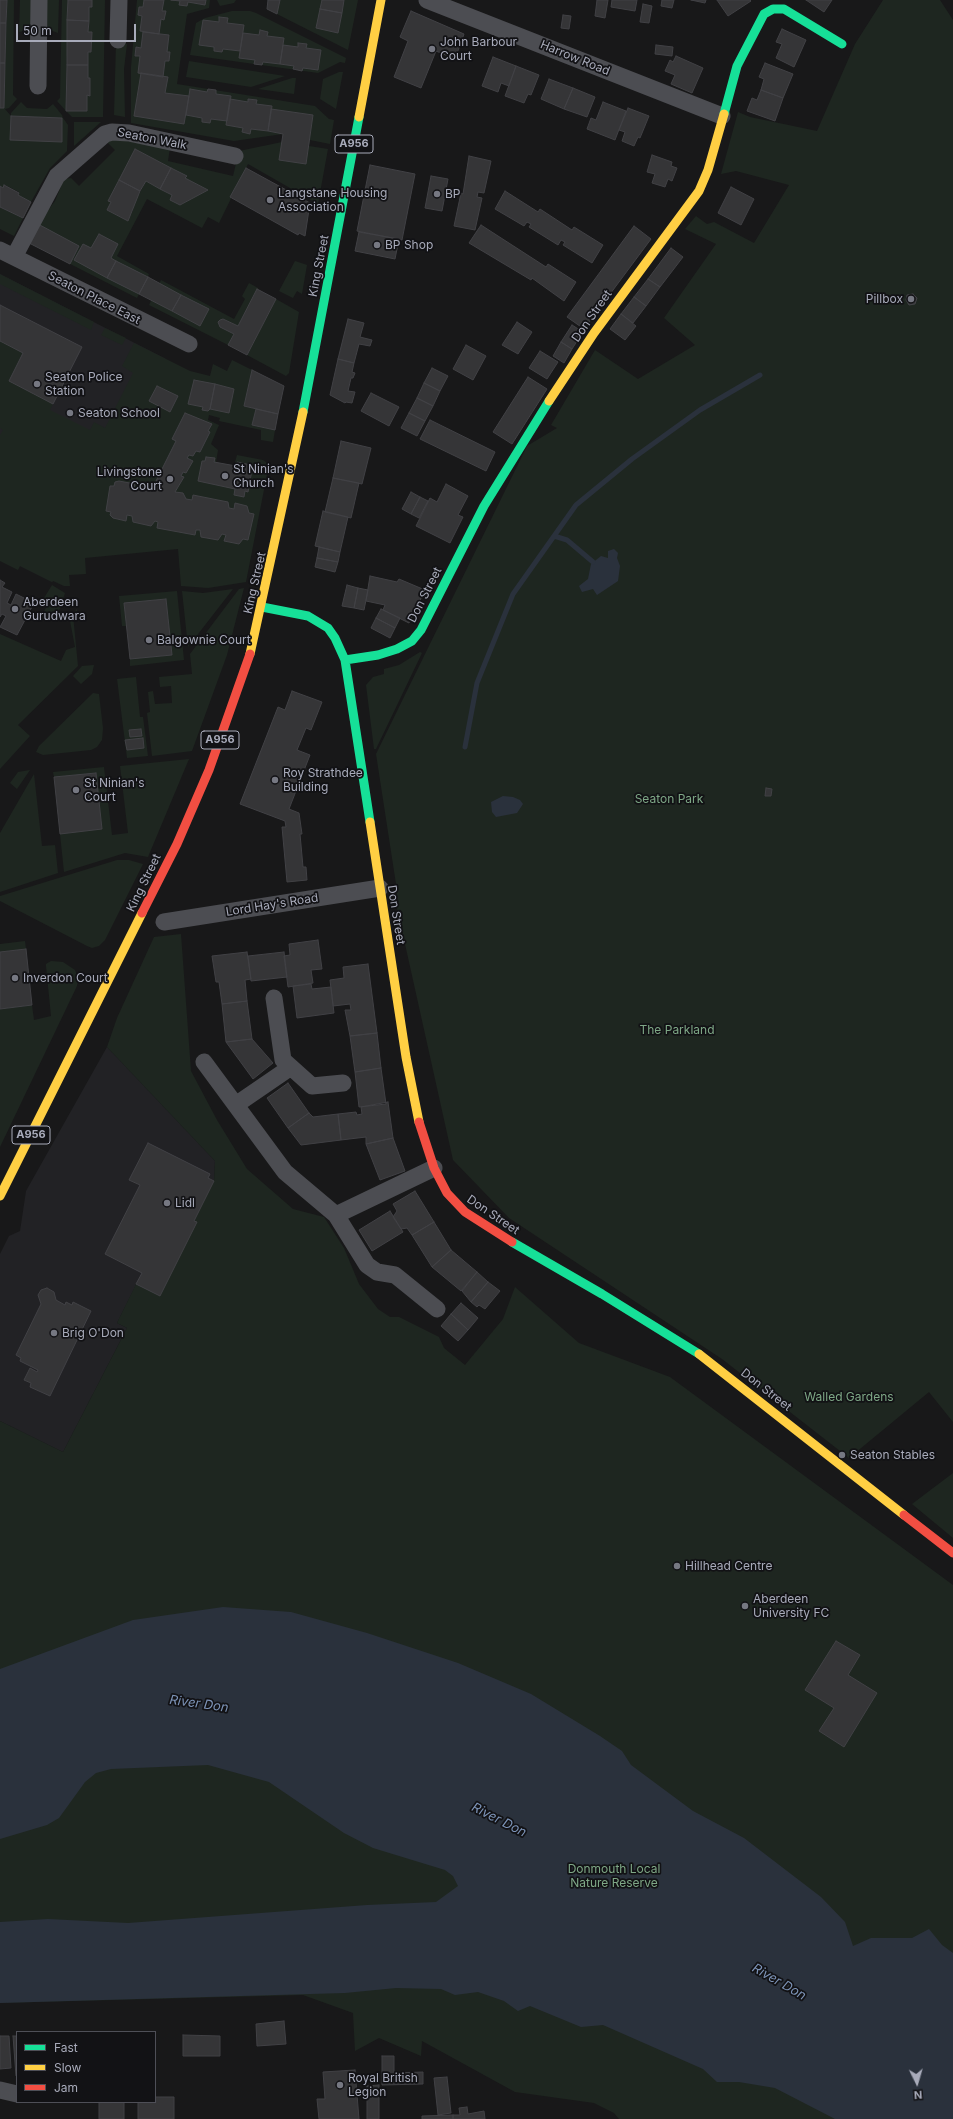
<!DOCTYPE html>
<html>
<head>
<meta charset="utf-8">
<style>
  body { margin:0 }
  #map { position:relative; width:953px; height:2119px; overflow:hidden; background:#181819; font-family:Inter,sans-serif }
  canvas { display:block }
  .legend { position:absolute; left:16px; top:2031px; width:140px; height:72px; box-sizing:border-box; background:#121215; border:1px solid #4e4f57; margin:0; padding:5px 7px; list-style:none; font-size:12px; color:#a8abba }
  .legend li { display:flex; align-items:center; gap:8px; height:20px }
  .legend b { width:20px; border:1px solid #4e4f57 }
  .north { position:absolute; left:897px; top:2063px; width:40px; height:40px; -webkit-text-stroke:3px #121215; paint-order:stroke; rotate:175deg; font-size:11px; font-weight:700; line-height:16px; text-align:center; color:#a8abba }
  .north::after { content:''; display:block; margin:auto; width:14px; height:18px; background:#a8abba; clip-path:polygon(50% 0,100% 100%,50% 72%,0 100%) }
  .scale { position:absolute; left:16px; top:24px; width:120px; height:18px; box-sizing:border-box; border:2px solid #a8abba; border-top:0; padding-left:5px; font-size:12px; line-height:14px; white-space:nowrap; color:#a8abba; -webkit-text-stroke:3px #121215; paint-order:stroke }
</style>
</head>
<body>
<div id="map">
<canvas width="953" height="2119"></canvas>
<ul class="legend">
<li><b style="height:5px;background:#16e098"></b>Fast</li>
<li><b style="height:5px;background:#ffcf43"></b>Slow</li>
<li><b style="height:5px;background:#f24e42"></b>Jam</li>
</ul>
<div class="north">N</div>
<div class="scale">50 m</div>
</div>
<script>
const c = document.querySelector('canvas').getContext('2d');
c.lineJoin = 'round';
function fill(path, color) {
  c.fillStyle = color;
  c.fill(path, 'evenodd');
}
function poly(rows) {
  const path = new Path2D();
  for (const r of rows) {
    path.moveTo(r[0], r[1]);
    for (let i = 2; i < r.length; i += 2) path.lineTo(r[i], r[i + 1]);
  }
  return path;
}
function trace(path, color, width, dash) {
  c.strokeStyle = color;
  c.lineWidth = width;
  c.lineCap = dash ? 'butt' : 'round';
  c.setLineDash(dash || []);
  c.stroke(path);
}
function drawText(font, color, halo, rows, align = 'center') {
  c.font = font + ' Inter,sans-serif';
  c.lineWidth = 3.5;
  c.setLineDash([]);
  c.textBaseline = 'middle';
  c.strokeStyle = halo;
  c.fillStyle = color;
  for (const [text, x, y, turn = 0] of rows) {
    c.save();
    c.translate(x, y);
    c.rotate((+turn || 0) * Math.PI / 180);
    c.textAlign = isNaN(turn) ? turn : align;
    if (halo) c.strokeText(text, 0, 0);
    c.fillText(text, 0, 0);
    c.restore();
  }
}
fill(poly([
  [0,274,166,359,52,582,0,556],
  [107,1047,215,1161,214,1181,194,1221,197,1222,160,1296,136,1285,117,1323,127,1328,63,1452,0,1421,0,1254,9,1236,20,1231,26,1191]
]), '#222225');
fill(poly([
  [7,0,14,0,13,95,17,99,9,108,5,109,11,116,11,113,21,102,27,108,47,109,53,104,62,115,63,118,68,125,67,151,50,168,31,202,18,195,19,192,5,185,3,188,0,186,0,108,4,108],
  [11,116,62,118,62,141],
  [20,0,31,0,31,29,19,32],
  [47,0,59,0,58,33,47,29],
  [62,0,68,0,66,110,86,111,87,95,90,95,90,78,88,78,88,52,91,51,92,32,88,32,89,7,92,6,92,0,105,0,103,117,72,117,66,111,57,101,60,98],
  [137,0,210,0,209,8,187,14,177,84,315,106,329,119,334,120,330,144,310,140,309,146,328,149,318,204,248,164,219,223,208,217,202,228,147,199,117,256,149,274,137,298,29,243,39,222,55,201,64,179,71,178,79,186,115,150,107,142,114,139,170,148,168,161,233,176,239,151,282,142,283,134,234,141,131,123,131,67],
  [135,149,186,176,185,178,207,190,180,205,170,200,172,195,146,181,131,209,133,210,128,221,107,210,111,202,109,201],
  [217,0,236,0,234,3,220,6],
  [268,0,358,0,348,50,267,9],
  [883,0,940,0,953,20,953,1422,929,1392,849,1458,722,1359,509,1218,453,1160,397,908,396,884,376,754,527,446,557,428,551,425,595,350,638,379,695,345,664,318,716,244,685,229,696,216,707,224,714,222,754,243,789,185,736,171,721,174,738,112,750,117,817,131,855,44],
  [232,11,250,11,256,13,346,58,345,63,340,62,318,73,190,55,196,23,205,18],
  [116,43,127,44,124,69,125,117,114,115],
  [189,61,285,76,251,87,186,77],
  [339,72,343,72,336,109,320,99,323,79],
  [292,78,296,78,294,94,258,89],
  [74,122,101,122,74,146],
  [0,207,23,218,14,236,0,229],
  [295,261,307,265,302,294,297,291,293,298,279,291],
  [0,274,94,322,91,330,0,284],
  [161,280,234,319,245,299,242,296,249,283,258,288,238,326,223,319,220,320,218,322,220,327,234,334,228,345,149,305],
  [276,299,299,312,289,373,286,376,247,355],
  [105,328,126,338,122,345,101,335],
  [0,341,23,353,9,381,53,404,50,410,90,430,94,422,105,428,133,373,122,366,134,343,190,371,210,376,213,364,227,371,232,360,252,370,244,406,256,409,252,425,275,430,273,442,261,440,261,430,219,421,220,418,209,415,208,420,219,425,211,444,218,450,216,462,234,466,237,455,263,460,269,464,246,582,208,588,181,586,178,549,85,558,86,574,69,575,70,586,64,586,53,581,52,582,20,566,18,570,0,561,0,435,3,430,0,428],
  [52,585,65,593,63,599,49,601,44,598],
  [244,588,227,655,192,751,152,756,147,713,150,712,148,692,153,691,155,704,172,703,171,686,160,687,159,677,192,674,190,654,239,589],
  [233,589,188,647,182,591,203,593],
  [177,591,184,660,130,666,130,659,172,655,166,599,124,603,126,626,122,626,119,596],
  [63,605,54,616,46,620,40,619,47,606],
  [77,609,77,612,73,615,78,666,18,725,30,736,0,769,0,634,61,661,66,650,75,647,70,621,72,614],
  [420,652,422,653,376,749,374,749,366,685,373,677,384,674,384,669,399,665],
  [94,665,92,674,81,684,73,676,82,666],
  [136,677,140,717,143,717,148,756,127,758,117,679],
  [93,693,99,694,103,728,102,740,97,747,91,750,43,755,36,752,39,746],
  [189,759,148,857,125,853,64,872,60,834,102,828,96,773,54,777,53,772,104,767,112,835,128,833,120,766],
  [30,770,17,789,10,783,18,772],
  [34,774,42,846,55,845,58,873,0,892,0,833],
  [117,860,129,860,143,864,105,940,99,946,92,948,87,946,0,901,0,896],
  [181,934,191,1071,217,1120,247,1169,293,1209,324,1217,344,1248,359,1284,378,1309,390,1317,399,1317,439,1337,444,1348,465,1365,503,1319,515,1287,579,1343,670,1377,953,1585,953,2119,619,2119,614,2113,594,2103,515,2092,422,2041,421,2056,379,2038,355,2051,353,2013,303,1995,0,2003,0,1421,63,1452,127,1328,117,1323,136,1284,160,1296,196,1223,194,1221,214,1181,215,1161,107,1047,117,1018,154,937],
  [25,941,26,949,0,952,0,944],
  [51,961,63,962,75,970,78,977,77,986,0,1147,0,1009,32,1005,34,1020,51,1016,46,966,46,964],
  [953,1473,953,1538,912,1504]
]), '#1e2620');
fill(poly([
  [614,549,618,553,617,558,620,566,618,581,597,595,593,589,582,592,579,586,588,579,591,564,601,556,608,558,608,551],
  [503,796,513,797,520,800,523,804,517,813,496,817,492,812,491,802],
  [223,1607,291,1612,367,1633,458,1663,531,1694,600,1736,622,1751,631,1765,693,1811,744,1838,821,1897,845,1922,853,1946,871,1938,912,1938,929,1929,942,1945,953,1953,953,2119,835,2119,775,2088,739,2082,717,2082,703,2069,603,2025,581,2027,530,2006,518,2011,504,2001,478,1992,455,1995,441,1989,396,1988,345,1993,0,2003,0,1922,48,1919,128,1923,367,1905,436,1902,458,1886,453,1876,445,1870,373,1848,344,1833,269,1782,208,1765,111,1769,96,1773,85,1782,59,1818,47,1825,0,1839,0,1669,133,1620]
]), '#2a313c');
trace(poly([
  [554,536,567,540,593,562],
  [465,747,477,683,513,594,576,505,632,459,700,410,760,375]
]), '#2a313c', 5);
const building = poly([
  [0,0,7,0,6,23,0,23,0,0],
  [68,0,92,0,92,7,89,7,89,21,67,20,68,0],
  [144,0,164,0,162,11,166,11,164,20,161,19,159,34,140,31,142,16,138,15,139,7,143,7,144,0],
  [171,0,206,0,205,5,188,2,187,6,179,5,180,1,171,0],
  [268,0,280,0,277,14,267,9,268,0],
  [322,0,344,0,342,13,320,9,322,0],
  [597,0,608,0,605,18,595,16,597,0],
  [612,0,637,0,635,11,611,7,612,0],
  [662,0,674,0,672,8,661,6,662,0],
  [691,0,706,0,705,3,691,0],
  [717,0,750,0,751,1,728,16,717,0],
  [806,0,832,0,824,12,806,0],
  [643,4,652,6,649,23,640,22,643,4],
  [320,9,342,13,338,33,316,28,320,9],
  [411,11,464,34,455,59,436,51,421,88,394,77,408,41,400,37,411,11],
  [563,15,571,16,569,29,561,28,563,15],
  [219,17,228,18,227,23,244,25,240,51,223,49,222,52,214,51,214,47,199,45,203,20,219,22,219,17],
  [67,20,89,21,88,32,92,32,91,52,88,52,88,65,67,65,67,20],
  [0,23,6,23,5,63,0,63,0,23],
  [782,29,806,40,794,67,776,58,782,44,776,42,782,29],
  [260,30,268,32,267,36,284,38,280,64,263,62,262,65,254,64,255,60,239,58,243,33,259,35,260,30],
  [143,32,169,35,167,52,170,52,169,61,165,61,163,77,138,73,140,56,135,56,136,47,141,48,143,32],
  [298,43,307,44,306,48,321,50,318,70,303,68,302,71,293,69,294,66,280,64,283,45,298,47,298,43],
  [656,45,673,47,672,56,655,54,656,45],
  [676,56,703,68,692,93,671,84,675,75,665,71,670,60,673,62,676,56],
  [493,57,516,66,509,86,501,83,498,92,482,86,493,57],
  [0,63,5,63,4,108,0,108,0,63],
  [765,63,793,74,783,98,761,90,764,79,759,77,765,63],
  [67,65,88,65,88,78,90,78,90,96,87,95,87,111,66,111,67,65],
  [516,66,539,75,531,95,528,94,524,103,505,96,516,66],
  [141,73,168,77,165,93,189,96,184,124,134,116,141,73],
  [549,79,573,88,564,109,541,99,549,79],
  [573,88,595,97,587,117,564,109,573,88],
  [190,89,207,92,208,89,216,90,216,94,231,96,227,121,211,119,210,123,202,122,202,118,186,115,190,89],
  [761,90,783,98,775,121,747,111,752,98,757,100,761,90],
  [230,99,248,102,248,99,257,100,256,104,272,106,268,131,251,129,250,134,242,132,243,128,226,125,230,99],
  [603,102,626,111,615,140,587,129,591,118,596,120,603,102],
  [628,108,649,116,640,138,638,137,634,146,622,141,625,132,619,130,628,108],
  [271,109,313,115,306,164,279,160,283,134,268,131,271,109],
  [11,116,62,118,62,142,10,140,11,116],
  [135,149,171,168,160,189,146,181,140,191,119,180,135,149],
  [652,155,672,162,671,166,677,168,672,181,668,179,665,187,652,183,655,174,647,172,652,155],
  [469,156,491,161,484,193,478,192,477,197,482,198,475,230,454,226,461,193,463,194,469,156],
  [370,165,415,174,402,240,357,231,370,165],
  [171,168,187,176,185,178,208,190,180,205,170,200,172,195,160,189,171,168],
  [246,168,310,203,305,236,299,233,298,235,230,197,246,168],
  [431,176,448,179,442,211,425,208,431,176],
  [119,180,140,191,128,221,107,210,111,202,108,201,119,180],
  [4,185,19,193,18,195,31,202,23,218,0,207,0,186,3,188,4,185],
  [731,187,754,199,741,225,718,213,731,187],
  [505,191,538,212,540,209,572,230,574,227,603,245,592,263,563,245,565,242,561,240,558,245,529,227,531,224,527,222,524,226,495,209,505,191],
  [38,224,79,246,70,264,29,243,38,224],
  [481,225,546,267,548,264,576,282,564,301,532,278,531,280,469,243,481,225],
  [634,226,651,239,584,329,567,317,634,226],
  [359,232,399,239,395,259,355,251,359,232],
  [99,234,118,244,111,258,116,261,107,278,74,260,83,244,91,248,99,234],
  [671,248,683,257,660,287,648,279,671,248],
  [116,261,148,277,139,294,107,278,116,261],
  [148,277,181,295,172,311,139,294,148,277],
  [648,279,660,287,646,306,634,297,648,279],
  [257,289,276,299,247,355,228,345,234,334,220,327,218,322,220,320,223,319,238,326,257,289],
  [913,294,917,298,915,304,909,305,906,300,907,295,913,294],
  [181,295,209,309,200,326,172,311,181,295],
  [634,297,646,306,633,323,621,314,634,297],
  [0,305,82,347,53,404,9,381,23,353,0,341,0,305],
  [621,314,636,326,625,340,610,329,621,314],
  [348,319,364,323,360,337,372,340,370,346,359,344,354,363,338,359,348,319],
  [517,322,532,332,518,354,502,345,517,322],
  [572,325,583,332,572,349,561,342,572,325],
  [561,342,572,349,564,363,553,356,561,342],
  [466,345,486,356,473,380,453,369,466,345],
  [540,351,558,362,547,379,529,368,540,351],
  [338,359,354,363,352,372,355,373,353,378,351,378,348,391,355,392,352,403,346,402,345,403,330,395,338,359],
  [432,368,448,376,440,391,424,383,432,368],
  [252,370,284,386,278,414,244,406,252,370],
  [528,377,547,389,512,444,493,432,528,377],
  [194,380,215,384,210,409,208,411,202,410,203,407,188,404,194,380],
  [424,383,440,391,433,406,417,398,424,383],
  [215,384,234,389,229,413,210,409,215,384],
  [157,386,178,396,170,412,149,401,157,386],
  [371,393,399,407,389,426,361,411,371,393],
  [417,398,433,406,425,421,409,413,417,398],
  [256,409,278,414,275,430,252,425,256,409],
  [185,413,212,424,208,431,210,432,200,452,196,451,193,456,189,455,187,458,193,461,186,473,183,472,181,476,184,477,175,492,183,493,186,499,192,500,193,495,228,502,229,508,234,509,235,503,247,506,249,513,254,514,248,540,243,539,239,544,224,541,226,535,222,534,218,540,201,537,200,530,196,530,195,535,157,528,158,522,155,521,151,526,133,522,132,516,127,515,126,521,113,518,110,515,111,512,106,511,110,486,114,486,115,482,119,481,135,484,134,489,138,490,139,487,142,485,153,487,176,441,172,439,185,413],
  [409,413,425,421,417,436,401,428,409,413],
  [430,420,495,452,486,471,420,439,430,420],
  [341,441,371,448,362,484,333,478,341,441],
  [206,457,215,458,214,462,236,466,237,462,251,465,250,470,252,470,248,492,245,491,244,497,234,495,235,489,198,481,202,461,205,461,206,457],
  [333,478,359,483,351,518,325,512,333,478],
  [446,484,468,496,458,515,463,517,450,543,416,526,430,498,437,502,446,484],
  [411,492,420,497,411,514,402,509,411,492],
  [420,497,428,501,419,518,411,514,420,497],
  [323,511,348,517,340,552,315,546,323,511],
  [319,547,340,552,338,562,317,558,319,547],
  [317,558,338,562,335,572,315,567,317,558],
  [370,576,397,582,399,579,425,590,409,623,383,610,385,605,366,601,370,576],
  [0,580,5,583,2,587,12,592,7,603,11,605,16,594,34,603,17,635,0,627,6,616,2,614,0,617,0,580],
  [347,585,358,588,354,608,342,606,347,585],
  [358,588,368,590,364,610,354,608,358,588],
  [166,599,172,655,130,659,124,603,166,599],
  [381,609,400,618,395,628,376,618,381,609],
  [376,618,395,628,390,638,371,628,376,618],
  [292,691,322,702,311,730,306,728,297,750,310,755,289,809,299,813,302,834,300,834,303,867,306,867,307,880,287,882,282,827,286,827,285,821,240,804,278,707,285,710,292,691],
  [141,729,142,736,130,737,129,730,141,729],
  [143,738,144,748,127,750,125,740,143,738],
  [96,773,102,829,60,834,54,777,96,773],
  [766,788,772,789,771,796,765,796,766,788],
  [318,940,322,969,311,970,313,983,288,987,284,956,290,955,289,944,318,940],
  [26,949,32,1005,0,1009,0,952,26,949],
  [247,952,251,979,245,980,247,1001,222,1004,219,982,216,982,212,956,247,952],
  [284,952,287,977,251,981,248,956,284,952],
  [368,964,377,1033,350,1036,345,1010,351,1010,350,1004,333,1006,330,980,344,978,343,967,368,964],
  [311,984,312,989,331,987,334,1013,297,1018,293,986,311,984],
  [247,1001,252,1039,226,1042,222,1004,247,1001],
  [377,1033,381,1068,355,1072,350,1036,377,1033],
  [252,1039,273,1063,253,1079,226,1042,252,1039],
  [381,1068,386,1104,359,1107,355,1072,381,1068],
  [288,1083,309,1113,288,1128,267,1098,288,1083],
  [388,1102,393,1138,366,1144,366,1137,341,1140,338,1114,356,1112,357,1115,362,1114,361,1107,388,1102],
  [309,1113,313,1117,338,1114,341,1140,301,1145,288,1128,309,1113],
  [393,1138,405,1171,380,1180,366,1144,393,1138],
  [148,1143,210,1174,208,1178,214,1181,194,1221,197,1222,160,1296,136,1284,142,1273,105,1254,140,1185,129,1180,148,1143],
  [415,1191,434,1222,412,1235,407,1228,401,1229,393,1217,397,1211,393,1204,415,1191],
  [390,1211,403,1232,372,1251,359,1230,390,1211],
  [434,1222,451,1250,432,1267,412,1235,434,1222],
  [451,1250,477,1272,461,1291,432,1267,451,1250],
  [477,1272,488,1282,471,1302,462,1291,477,1272],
  [488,1282,500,1291,485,1309,479,1305,477,1307,471,1302,488,1282],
  [47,1288,54,1292,56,1300,65,1305,66,1302,72,1305,73,1302,91,1311,50,1396,30,1387,31,1383,24,1380,30,1368,37,1372,38,1370,20,1361,21,1358,16,1355,41,1304,38,1295,41,1290,47,1288],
  [461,1303,478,1318,468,1330,451,1314,461,1303],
  [451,1314,468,1330,458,1341,441,1326,451,1314],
  [836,1641,860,1655,848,1675,877,1693,844,1747,819,1731,834,1708,805,1690,836,1641],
  [284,2021,286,2044,257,2046,256,2024,284,2021],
  [183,2035,220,2036,220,2056,183,2056,183,2035],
  [0,2036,9,2036,11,2068,0,2069,0,2036],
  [13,2036,17,2036,17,2076,16,2076,13,2036],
  [382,2056,394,2056,394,2073,423,2072,423,2084,382,2085,382,2056],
  [355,2070,359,2119,319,2119,317,2099,325,2099,323,2072,355,2070],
  [447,2077,451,2113,438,2115,434,2078,447,2077],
  [379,2085,379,2119,367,2119,367,2086,379,2085],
  [155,2097,174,2097,174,2119,138,2119,138,2102,155,2102,155,2097],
  [99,2102,124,2102,124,2119,99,2119,99,2102],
  [467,2107,468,2114,484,2111,485,2119,453,2119,453,2115,460,2115,459,2108,467,2107],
  [453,2115,453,2119,422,2119,422,2116,453,2115]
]);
fill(building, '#353537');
trace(building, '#414145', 1);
trace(poly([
  [427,0,722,116],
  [118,40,119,0],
  [38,86,39,0],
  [0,250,189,344],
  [14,257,57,176,105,134,112,132,129,133,235,156],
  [164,922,380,888],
  [274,998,283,1060,312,1086,343,1083],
  [204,1062,285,1172,336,1215,434,1168],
  [237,1104,291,1067],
  [336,1215,367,1265,377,1272,395,1275,437,1309],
  [0,2090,17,2094]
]), '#4c4d52', 17);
trace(poly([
  [724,114,737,66,764,14,773,9,784,9,842,44],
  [303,412,359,117],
  [262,607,308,616,328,628,335,638,345,660,370,822],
  [345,660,378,655,397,649,412,641,421,630,484,506,549,401],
  [512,1242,602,1294,699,1354]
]), '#16e098', 9);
trace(poly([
  [359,117,381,0],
  [549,401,594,333,699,191,708,170,724,114],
  [250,654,303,412],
  [370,822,406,1057,419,1122],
  [0,1196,142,913],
  [699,1354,904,1515]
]), '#ffcf43', 9);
trace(poly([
  [142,913,177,844,209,770,250,654],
  [419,1122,434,1168,447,1193,465,1212,512,1242],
  [904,1515,953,1553]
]), '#f24e42', 9);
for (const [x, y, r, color] of [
  [432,49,4,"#767882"],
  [437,194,4,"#767882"],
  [270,200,4,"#767882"],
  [377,245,4,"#767882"],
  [911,299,4,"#767882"],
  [37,384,4,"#767882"],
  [70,413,4,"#767882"],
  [225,476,4,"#767882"],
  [170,479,4,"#767882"],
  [15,609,4,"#767882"],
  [149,640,4,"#767882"],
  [275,780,4,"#767882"],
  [76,790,4,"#767882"],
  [15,978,4,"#767882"],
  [167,1203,4,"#767882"],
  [54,1333,4,"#767882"],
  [842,1455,4,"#767882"],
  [677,1566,4,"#767882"],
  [745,1606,4,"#767882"],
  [340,2085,4,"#767882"]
]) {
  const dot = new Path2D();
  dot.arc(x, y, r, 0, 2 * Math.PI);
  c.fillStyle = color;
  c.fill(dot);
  trace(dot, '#121215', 1.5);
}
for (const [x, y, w] of [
  [354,144,38],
  [220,740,38],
  [31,1135,38]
]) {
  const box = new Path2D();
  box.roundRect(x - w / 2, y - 9, w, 18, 3);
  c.fillStyle = '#121215';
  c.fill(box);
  trace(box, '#a8abba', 1);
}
drawText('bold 11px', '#a8abba', null, [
  ["A956",354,144],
  ["A956",220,740],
  ["A956",31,1135]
]);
drawText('12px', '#a8abba', '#121215', [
  ["John Barbour",440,42],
  ["Court",440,56],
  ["Langstane Housing",278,193],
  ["Association",278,207],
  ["BP",445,194],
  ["BP Shop",385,245],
  ["Pillbox",903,299,"right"],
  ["Seaton Police",45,377],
  ["Station",45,391],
  ["Seaton School",78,413],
  ["St Ninian's",233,469],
  ["Church",233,483],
  ["Livingstone",162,472,"right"],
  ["Court",162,486,"right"],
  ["Aberdeen",23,602],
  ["Gurudwara",23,616],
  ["Balgownie Court",157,640],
  ["Roy Strathdee",283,773],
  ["Building",283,787],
  ["St Ninian's",84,783],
  ["Court",84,797],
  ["Inverdon Court",23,978],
  ["Lidl",175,1203],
  ["Brig O'Don",62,1333],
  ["Seaton Stables",850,1455],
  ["Hillhead Centre",685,1566],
  ["Aberdeen",753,1599],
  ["University FC",753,1613],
  ["Royal British",348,2078],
  ["Legion",348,2092]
], 'left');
drawText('12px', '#a8abba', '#121215', [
  ["Harrow Road",575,58,22],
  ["Seaton Walk",152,139,11],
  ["King Street",319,266,-79],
  ["Seaton Place East",94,298,27],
  ["Don Street",592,316,-55],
  ["King Street",255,583,-77],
  ["Don Street",425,595,-63],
  ["King Street",144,883,-64],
  ["Lord Hay's Road",272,905,-9],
  ["Don Street",396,915,81],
  ["Don Street",493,1215,34],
  ["Don Street",766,1390,38]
]);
drawText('12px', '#7ea786', '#121215', [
  ["Seaton Park",669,799],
  ["The Parkland",677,1030],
  ["Walled Gardens",849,1397],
  ["Donmouth Local",614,1869],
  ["Nature Reserve",614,1883]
]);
drawText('italic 13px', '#7d94b8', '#121215', [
  ["River Don",199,1704,8],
  ["River Don",499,1820,27],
  ["River Don",779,1982,30]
]);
</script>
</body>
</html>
